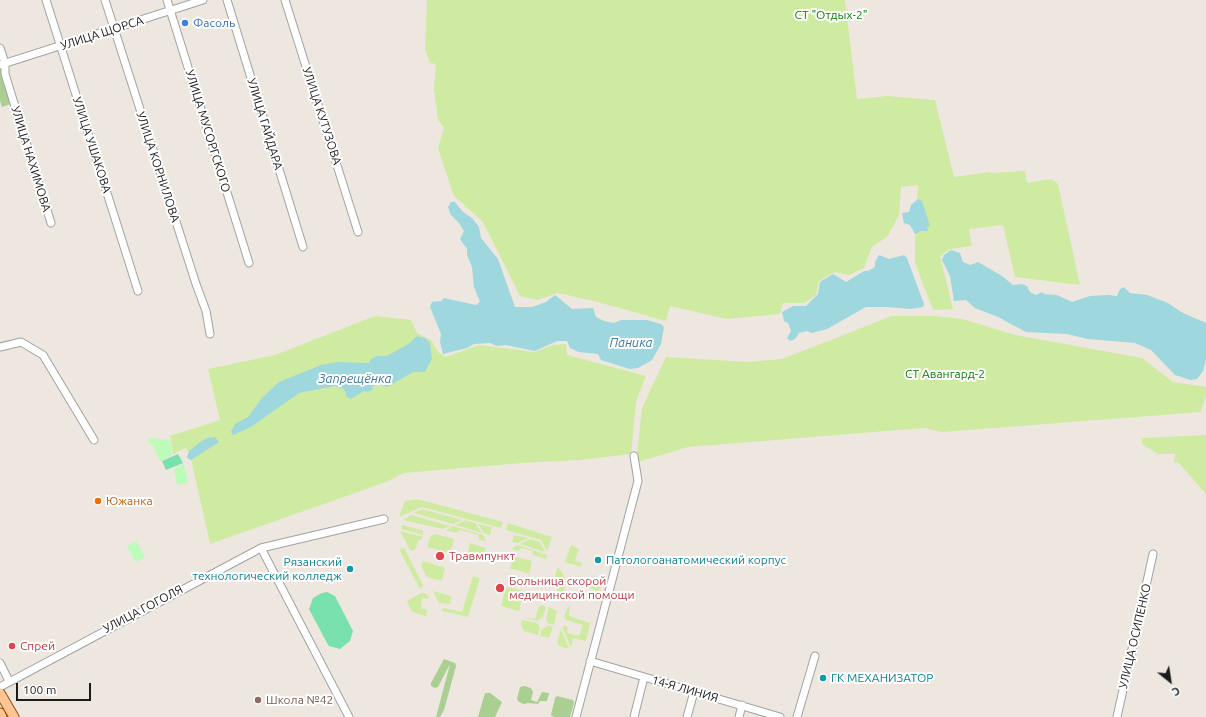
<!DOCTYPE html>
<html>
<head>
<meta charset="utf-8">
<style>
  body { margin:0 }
  #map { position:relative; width:1206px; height:717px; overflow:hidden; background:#ede7e0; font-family:Ubuntu,sans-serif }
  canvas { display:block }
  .north { position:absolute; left:1150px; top:661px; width:40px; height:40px; -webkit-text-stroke:3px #fff; paint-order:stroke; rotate:150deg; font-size:11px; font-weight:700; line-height:16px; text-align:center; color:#1b1b1b }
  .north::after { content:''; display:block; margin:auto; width:14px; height:18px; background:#1b1b1b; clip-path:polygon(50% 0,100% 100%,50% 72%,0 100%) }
  .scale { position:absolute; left:16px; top:683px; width:75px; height:18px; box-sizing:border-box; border:2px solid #1b1b1b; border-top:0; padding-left:5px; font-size:12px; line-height:14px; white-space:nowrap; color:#1b1b1b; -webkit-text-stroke:3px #fff; paint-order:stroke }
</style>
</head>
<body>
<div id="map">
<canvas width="1206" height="717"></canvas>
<div class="north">С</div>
<div class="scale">100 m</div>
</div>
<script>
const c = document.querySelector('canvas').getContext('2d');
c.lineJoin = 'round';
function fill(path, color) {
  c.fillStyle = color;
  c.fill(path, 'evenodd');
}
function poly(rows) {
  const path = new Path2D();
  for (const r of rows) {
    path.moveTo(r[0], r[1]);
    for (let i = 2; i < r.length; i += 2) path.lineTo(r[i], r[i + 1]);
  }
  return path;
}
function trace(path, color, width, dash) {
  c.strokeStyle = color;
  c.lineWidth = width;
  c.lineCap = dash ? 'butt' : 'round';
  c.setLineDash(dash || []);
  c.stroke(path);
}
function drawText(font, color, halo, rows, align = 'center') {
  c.font = font + ' Ubuntu,sans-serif';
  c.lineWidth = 4;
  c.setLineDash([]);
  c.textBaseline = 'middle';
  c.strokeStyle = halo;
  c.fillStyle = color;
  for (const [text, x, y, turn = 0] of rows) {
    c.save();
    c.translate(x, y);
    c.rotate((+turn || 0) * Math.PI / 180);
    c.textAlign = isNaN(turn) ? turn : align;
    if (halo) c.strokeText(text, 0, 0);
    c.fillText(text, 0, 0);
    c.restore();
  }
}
fill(poly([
  [427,0,845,0,857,99,887,96,935,100,954,177,989,172,993,173,1025,171,1027,183,1051,179,1058,184,1080,285,1015,277,1003,225,969,229,972,246,950,249,940,256,953,309,933,310,915,263,915,239,918,185,901,187,899,215,888,236,872,247,864,268,849,275,835,272,819,281,816,295,804,303,783,303,780,314,727,319,670,306,666,321,594,301,558,293,537,300,520,296,483,222,454,196,438,148,444,128,438,120,434,89,436,64,430,63,425,49],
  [375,316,411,320,417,333,431,340,438,352,446,357,479,345,535,352,552,345,566,344,567,355,646,376,636,402,631,454,579,460,521,463,404,473,386,482,210,544,191,459,186,448,173,454,170,436,220,420,208,369,275,355],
  [892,316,934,316,963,319,1015,335,1142,358,1173,382,1206,387,1206,395,1201,412,942,432,924,428,688,447,638,462,637,454,642,408,666,357,749,362,782,359],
  [1206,435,1206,494,1178,462,1174,463,1175,454,1158,454,1142,444,1142,438],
  [417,499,421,500,503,522,501,528,422,507,399,517,405,501],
  [422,509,462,520,453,524,414,513],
  [411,515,450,526,443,529,403,520],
  [465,520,475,523,482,533,456,525],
  [508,523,552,537,547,551,541,540,506,530],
  [478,524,492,527,490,535,484,533],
  [402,525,421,530,423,531,423,535,402,529],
  [453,526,483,535,486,541,479,540,478,535,468,532,460,530,456,533,446,530],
  [400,531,423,537,422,539,418,541,415,550,411,551],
  [435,534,454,539,450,553,427,547,430,537],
  [514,535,528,538,518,543,512,542],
  [530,539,540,542,545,552,520,544],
  [470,543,486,548,482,559,467,555],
  [518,545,547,555,546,559,533,555,532,551,522,548,518,551,511,549],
  [571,545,579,549,575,561,582,563,581,567,565,562],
  [401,548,405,549,423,585,422,588,419,587,400,551],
  [513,556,532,561,529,574,510,568],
  [423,561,445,568,442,581,427,577,421,566],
  [557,568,560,569,567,582,565,585,554,581],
  [473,576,480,578,468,617,443,611,442,609,444,608,462,612],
  [577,576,601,584,599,592,590,588,591,582,577,578],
  [558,584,565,587,561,600,554,599],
  [506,587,524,591,519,611,501,606],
  [433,591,451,596,450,604,439,603],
  [421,593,425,593,429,597,428,599,422,598,421,608,427,610,426,616,412,612,407,601],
  [543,605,546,607,543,617,537,621,523,617,535,619,539,606],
  [549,607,557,611,554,625,548,623,546,618],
  [568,607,570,607,569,616,590,623,586,641,573,638,571,647,562,627,565,625,568,628,567,633,579,636,583,625,566,620,564,616],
  [522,620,537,623,540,627,538,635,524,631,521,625],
  [547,625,553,627,549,638,540,636,542,629,547,627],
  [561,629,569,649,559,646,557,642]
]), '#cfeba2');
fill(poly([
  [0,48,14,103,2,107,0,101],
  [444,659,455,663,456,666,444,710,440,717,436,717,450,664,438,687,435,688,431,686,431,683],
  [525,686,531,688,533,692,531,700,537,702,542,692,549,693,547,701,540,701,538,704,528,703,524,704,519,702,517,699,520,687],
  [485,693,490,693,502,702,495,717,478,717],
  [557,696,573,700,574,703,570,717,554,717,551,715,555,698]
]), '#abcf92');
fill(poly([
  [148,438,170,440,172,455,160,461,152,444,149,444],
  [184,464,188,483,177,485,174,469],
  [136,541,145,557,136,562,127,546]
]), '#bbfcb9');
fill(poly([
  [178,454,183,463,166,470,162,461],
  [327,592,335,596,353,631,350,641,340,649,329,646,327,643,309,609,313,598,322,593]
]), '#79e1ad');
fill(poly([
  [918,199,922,201,930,226,927,227,928,231,921,231,915,234,910,225,904,223,902,213,909,212,911,205],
  [451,202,455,202,463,212,472,218,479,227,481,238,498,259,515,307,532,307,546,302,555,295,572,309,593,308,596,317,604,321,614,323,621,320,647,320,661,324,664,327,661,344,652,360,638,368,630,369,601,360,598,354,579,352,570,348,567,341,557,341,535,351,506,345,497,346,490,343,474,344,467,348,443,354,440,342,441,334,430,307,432,302,441,301,444,298,476,305,480,302,474,287,472,267,467,255,467,249,460,239,464,231,459,223,451,215,448,207],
  [951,250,960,253,963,262,970,265,978,262,1002,276,1013,285,1022,284,1027,286,1030,292,1036,295,1042,292,1044,294,1057,295,1072,302,1090,296,1108,295,1117,296,1120,289,1124,287,1130,293,1147,295,1168,303,1183,313,1206,323,1206,359,1203,371,1197,379,1191,380,1175,375,1151,350,1135,343,1088,339,1067,334,1026,332,998,317,975,308,966,300,954,301,950,276,942,260,944,255],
  [879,255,889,259,904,255,907,258,924,304,923,307,911,309,886,307,866,307,827,329,812,333,807,331,799,333,795,339,790,341,787,338,791,331,788,323,784,321,782,312,793,306,806,306,818,294,820,282,833,274,846,282,864,271,868,271,875,267,875,262],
  [417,336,425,338,430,343,432,359,425,372,413,372,387,387,378,384,373,386,372,390,367,392,364,391,351,399,347,397,344,389,335,386,299,393,251,427,233,435,231,432,235,424,248,417,262,398,279,382,321,365,338,362,369,363,371,359,377,356,387,356,410,343],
  [215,437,219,442,191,460,188,459,187,456,190,450,199,443,207,438]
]), '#9ed7de');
const minor = poly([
  [46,0,138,291],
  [105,0,196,284,206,311,210,334],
  [167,0,249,263],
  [227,0,303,247],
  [285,0,358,232],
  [0,48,5,63,5,74,51,223],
  [0,65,203,0],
  [0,347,21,342,43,355,94,440],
  [261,548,349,717],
  [590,661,780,717],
  [0,663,9,681],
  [0,687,261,548,384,519],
  [576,717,638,481,634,456],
  [634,717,644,677],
  [687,717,694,692],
  [739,717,742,705],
  [797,717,815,656],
  [1117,717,1153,554]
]);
const major = poly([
  [0,693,14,717],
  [0,713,2,717]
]);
trace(minor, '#a2a2a2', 9);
trace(major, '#925100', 11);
trace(minor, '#fff', 7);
trace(major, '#ffc493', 9);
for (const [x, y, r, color] of [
  [185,23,4,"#3f7fe0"],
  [98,501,4,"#e8710a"],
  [440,556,5,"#e0444e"],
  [598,560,4,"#0f9aa8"],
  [350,569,4,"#0f9aa8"],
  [500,588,5,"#e0444e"],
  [12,646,4,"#e0444e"],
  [823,678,4,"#0f9aa8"],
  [258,700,4,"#8d6e63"]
]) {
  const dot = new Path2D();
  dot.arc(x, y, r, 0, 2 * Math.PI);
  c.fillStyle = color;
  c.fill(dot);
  trace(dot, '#fff', 1.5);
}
drawText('12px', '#0a7c06', '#fff', [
  ["СТ \"Отдых-2\"",831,15],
  ["СТ Авангард-2",945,374]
]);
drawText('12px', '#366cbe', '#fff', [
  ["Фасоль",193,23]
], 'left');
drawText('12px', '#1b1b1b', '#fff', [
  ["УЛИЦА ЩОРСА",102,33,-18],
  ["УЛИЦА КУТУЗОВА",322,116,72],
  ["УЛИЦА ГАЙДАРА",265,124,73],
  ["УЛИЦА МУСОРГСКОГО",208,131,73],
  ["УЛИЦА УШАКОВА",92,145,72],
  ["УЛИЦА НАХИМОВА",31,159,73],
  ["УЛИЦА КОРНИЛОВА",158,167,72],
  ["УЛИЦА ГОГОЛЯ",143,609,-28],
  ["УЛИЦА ОСИПЕНКО",1135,636,-77],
  ["14-Я ЛИНИЯ",685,689,16]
]);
drawText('12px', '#c56008', '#fff', [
  ["Южанка",106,501]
], 'left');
drawText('12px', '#be3a42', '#fff', [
  ["Травмпункт",449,556],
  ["Больница скорой",509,581],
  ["медицинской помощи",509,595],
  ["Спрей",20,646]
], 'left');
drawText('12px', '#0d838f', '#fff', [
  ["Патологоанатомический корпус",606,560],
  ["Рязанский",342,562,"right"],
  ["технологический колледж",342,576,"right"],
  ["ГК МЕХАНИЗАТОР",831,678]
], 'left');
drawText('12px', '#785e54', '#fff', [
  ["Школа №42",266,700]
], 'left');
drawText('italic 13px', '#3f799e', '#fff', [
  ["Паника",631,343],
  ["Запрещёнка",355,379]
]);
</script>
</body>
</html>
